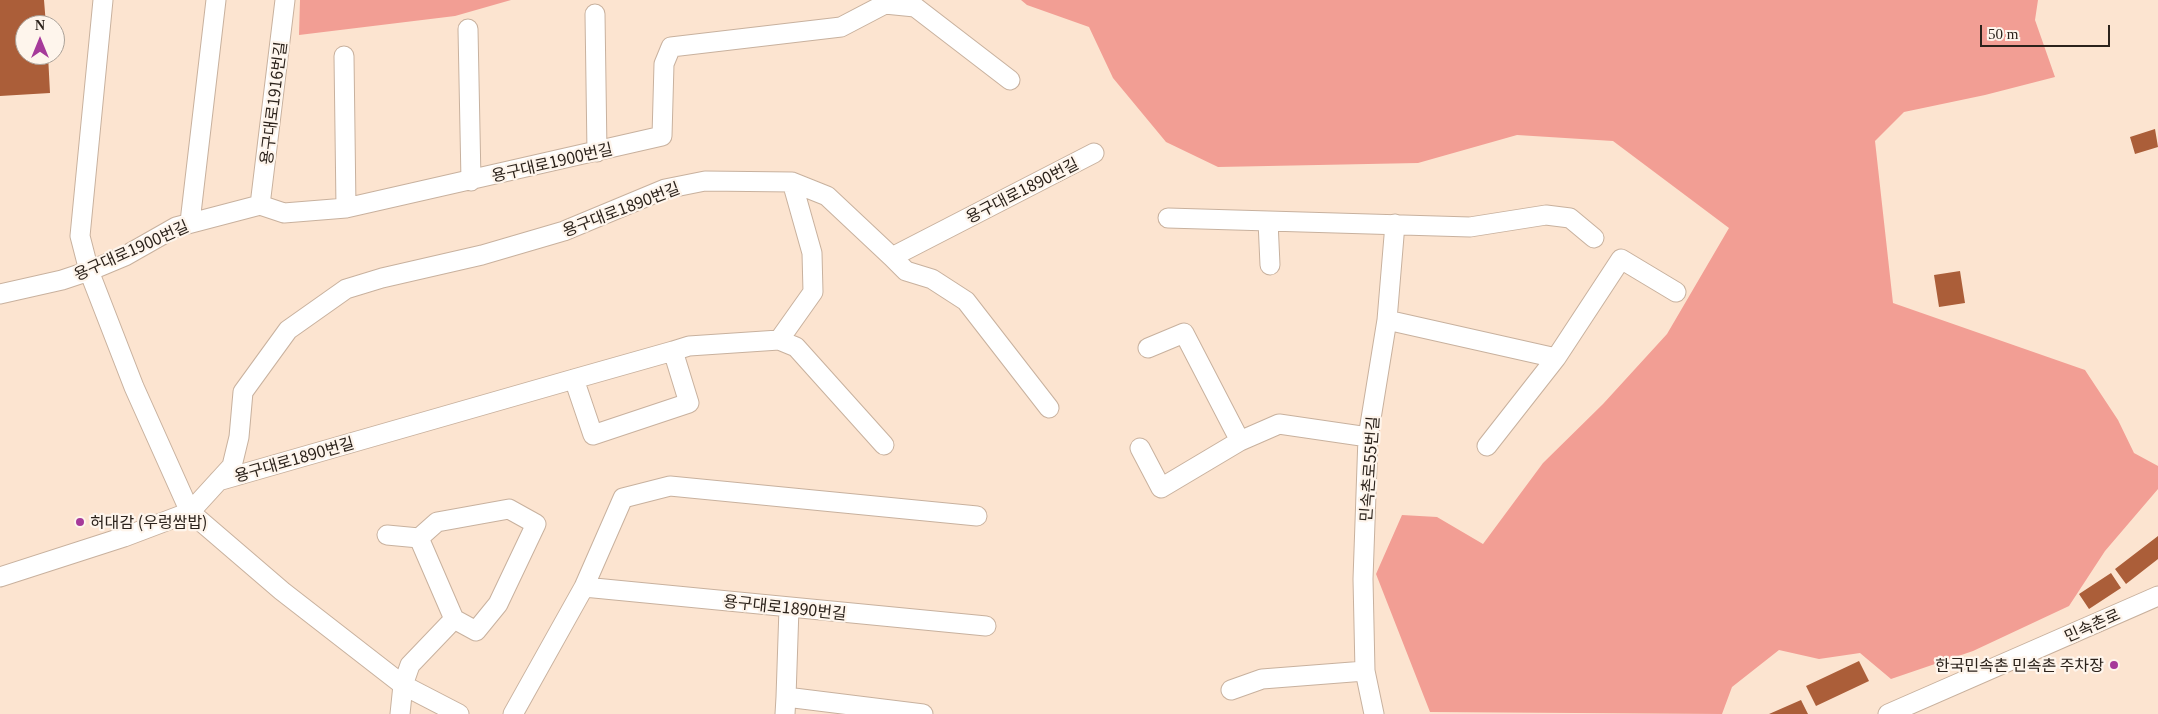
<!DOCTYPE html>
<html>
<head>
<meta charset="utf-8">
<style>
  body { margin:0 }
  #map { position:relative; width:2158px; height:714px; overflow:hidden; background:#fce4d0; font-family:Georgia,serif }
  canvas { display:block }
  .north { position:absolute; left:15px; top:15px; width:50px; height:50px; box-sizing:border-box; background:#fef5ec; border:1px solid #aaa198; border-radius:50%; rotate:0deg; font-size:14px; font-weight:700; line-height:20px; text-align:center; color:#2b221b }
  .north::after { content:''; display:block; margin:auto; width:18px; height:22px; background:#a63a9a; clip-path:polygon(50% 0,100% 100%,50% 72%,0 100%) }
  .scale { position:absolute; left:1980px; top:25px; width:130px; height:22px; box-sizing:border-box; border:2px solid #2b221b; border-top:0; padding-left:6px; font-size:15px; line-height:18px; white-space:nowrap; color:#2b221b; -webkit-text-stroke:4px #fef5ec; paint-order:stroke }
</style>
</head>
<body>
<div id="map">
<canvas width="2158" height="714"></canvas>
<div class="north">N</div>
<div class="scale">50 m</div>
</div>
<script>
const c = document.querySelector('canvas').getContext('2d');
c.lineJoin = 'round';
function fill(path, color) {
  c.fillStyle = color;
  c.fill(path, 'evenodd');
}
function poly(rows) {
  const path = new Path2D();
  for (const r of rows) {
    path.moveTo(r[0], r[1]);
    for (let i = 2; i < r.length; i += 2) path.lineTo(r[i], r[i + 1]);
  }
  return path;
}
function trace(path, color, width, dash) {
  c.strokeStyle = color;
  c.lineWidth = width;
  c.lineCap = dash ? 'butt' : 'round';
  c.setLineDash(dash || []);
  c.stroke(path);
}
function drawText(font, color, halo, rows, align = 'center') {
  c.font = font + ' Georgia,"Noto Sans KR",serif';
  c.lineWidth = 4.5;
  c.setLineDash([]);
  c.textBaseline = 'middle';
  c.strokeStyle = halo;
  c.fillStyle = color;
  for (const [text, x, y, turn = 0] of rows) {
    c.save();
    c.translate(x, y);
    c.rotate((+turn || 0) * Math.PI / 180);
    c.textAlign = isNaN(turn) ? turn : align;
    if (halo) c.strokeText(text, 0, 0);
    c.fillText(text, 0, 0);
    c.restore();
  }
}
fill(poly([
  [300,0,511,0,455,16,299,35],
  [1021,0,2038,0,2035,20,2055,77,1985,95,1904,112,1875,141,1893,303,2085,370,2118,420,2134,453,2158,466,2158,489,2105,551,2069,606,1973,651,1891,679,1860,653,1819,659,1779,650,1732,687,1722,714,1430,712,1376,574,1402,515,1437,517,1483,544,1543,463,1603,404,1667,334,1729,228,1613,141,1517,135,1418,163,1218,167,1166,142,1113,78,1089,27,1027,5]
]), '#f29e94');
fill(poly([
  [0,0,44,0,46,25,25,25,25,55,48,55,50,93,0,96],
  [2155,129,2158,147,2135,154,2130,137],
  [1960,271,1965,303,1939,307,1934,275],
  [2158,536,2158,559,2126,584,2115,569],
  [2111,573,2121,588,2089,609,2079,594],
  [1859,661,1869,681,1816,706,1806,686],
  [1801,700,1808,714,1769,714]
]), '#ab5e39');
const minor = poly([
  [103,0,80,236,89,271,134,387,190,512,282,591,403,685,410,665,454,619,419,538,437,522,509,509,536,524,498,604,476,631,454,619],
  [595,14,597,152],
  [468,29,471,181],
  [344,56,346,208],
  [260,205,285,0],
  [1168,218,1470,227,1546,215,1570,218,1594,238],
  [1268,221,1270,265],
  [190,222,216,0],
  [892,257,906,271,932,279,966,301,1049,408],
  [0,294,62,280,89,271,125,256,176,227,260,205,284,213,346,208,662,136,664,64,671,47,841,27,885,4,915,7,1010,80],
  [1387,320,1556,358],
  [779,340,813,292,812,253,792,182],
  [1148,348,1184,333,1240,441],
  [673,351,689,346,779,340,796,347,884,445],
  [1487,446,1556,358,1621,259,1676,292],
  [1140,448,1161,488,1240,441,1279,424,1368,437],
  [218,481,574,379,673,351,689,403,593,435,574,379],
  [387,535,419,538],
  [0,577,124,537,190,512,232,466,239,437,243,392,288,330,346,289,382,278,482,255,564,231,665,189,705,181,792,182,827,196,892,257,1094,153],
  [584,587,623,498,670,486,977,516],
  [1231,690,1262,679,1365,671],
  [786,697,789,608],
  [400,714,403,685,459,714],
  [513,714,584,587,986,626],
  [785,714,786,697,923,714],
  [1374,714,1365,671,1363,579,1368,437,1387,320,1395,224],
  [1888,714,2158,596]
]);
trace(minor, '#c8b19e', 21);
trace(minor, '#fff', 19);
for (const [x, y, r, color] of [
  [80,522,5,"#a63a9a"],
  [2114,665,5,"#a63a9a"]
]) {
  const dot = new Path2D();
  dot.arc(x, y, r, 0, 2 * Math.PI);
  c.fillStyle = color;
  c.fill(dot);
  trace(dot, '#fef5ec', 2);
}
drawText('16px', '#2b221b', '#fef5ec', [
  ["용구대로1916번길",273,103,-83],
  ["용구대로1900번길",552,162,-13],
  ["용구대로1890번길",1022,190,-27],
  ["용구대로1890번길",621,209,-21],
  ["용구대로1900번길",131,250,-24],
  ["용구대로1890번길",294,459,-16],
  ["민속촌로55번길",1369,469,-86],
  ["용구대로1890번길",785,607,6],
  ["민속촌로",2092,625,-24]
]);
drawText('16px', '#2b221b', '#fef5ec', [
  ["허대감 (우렁쌈밥)",90,522],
  ["한국민속촌 민속촌 주차장",2104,665,"right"]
], 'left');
</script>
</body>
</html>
